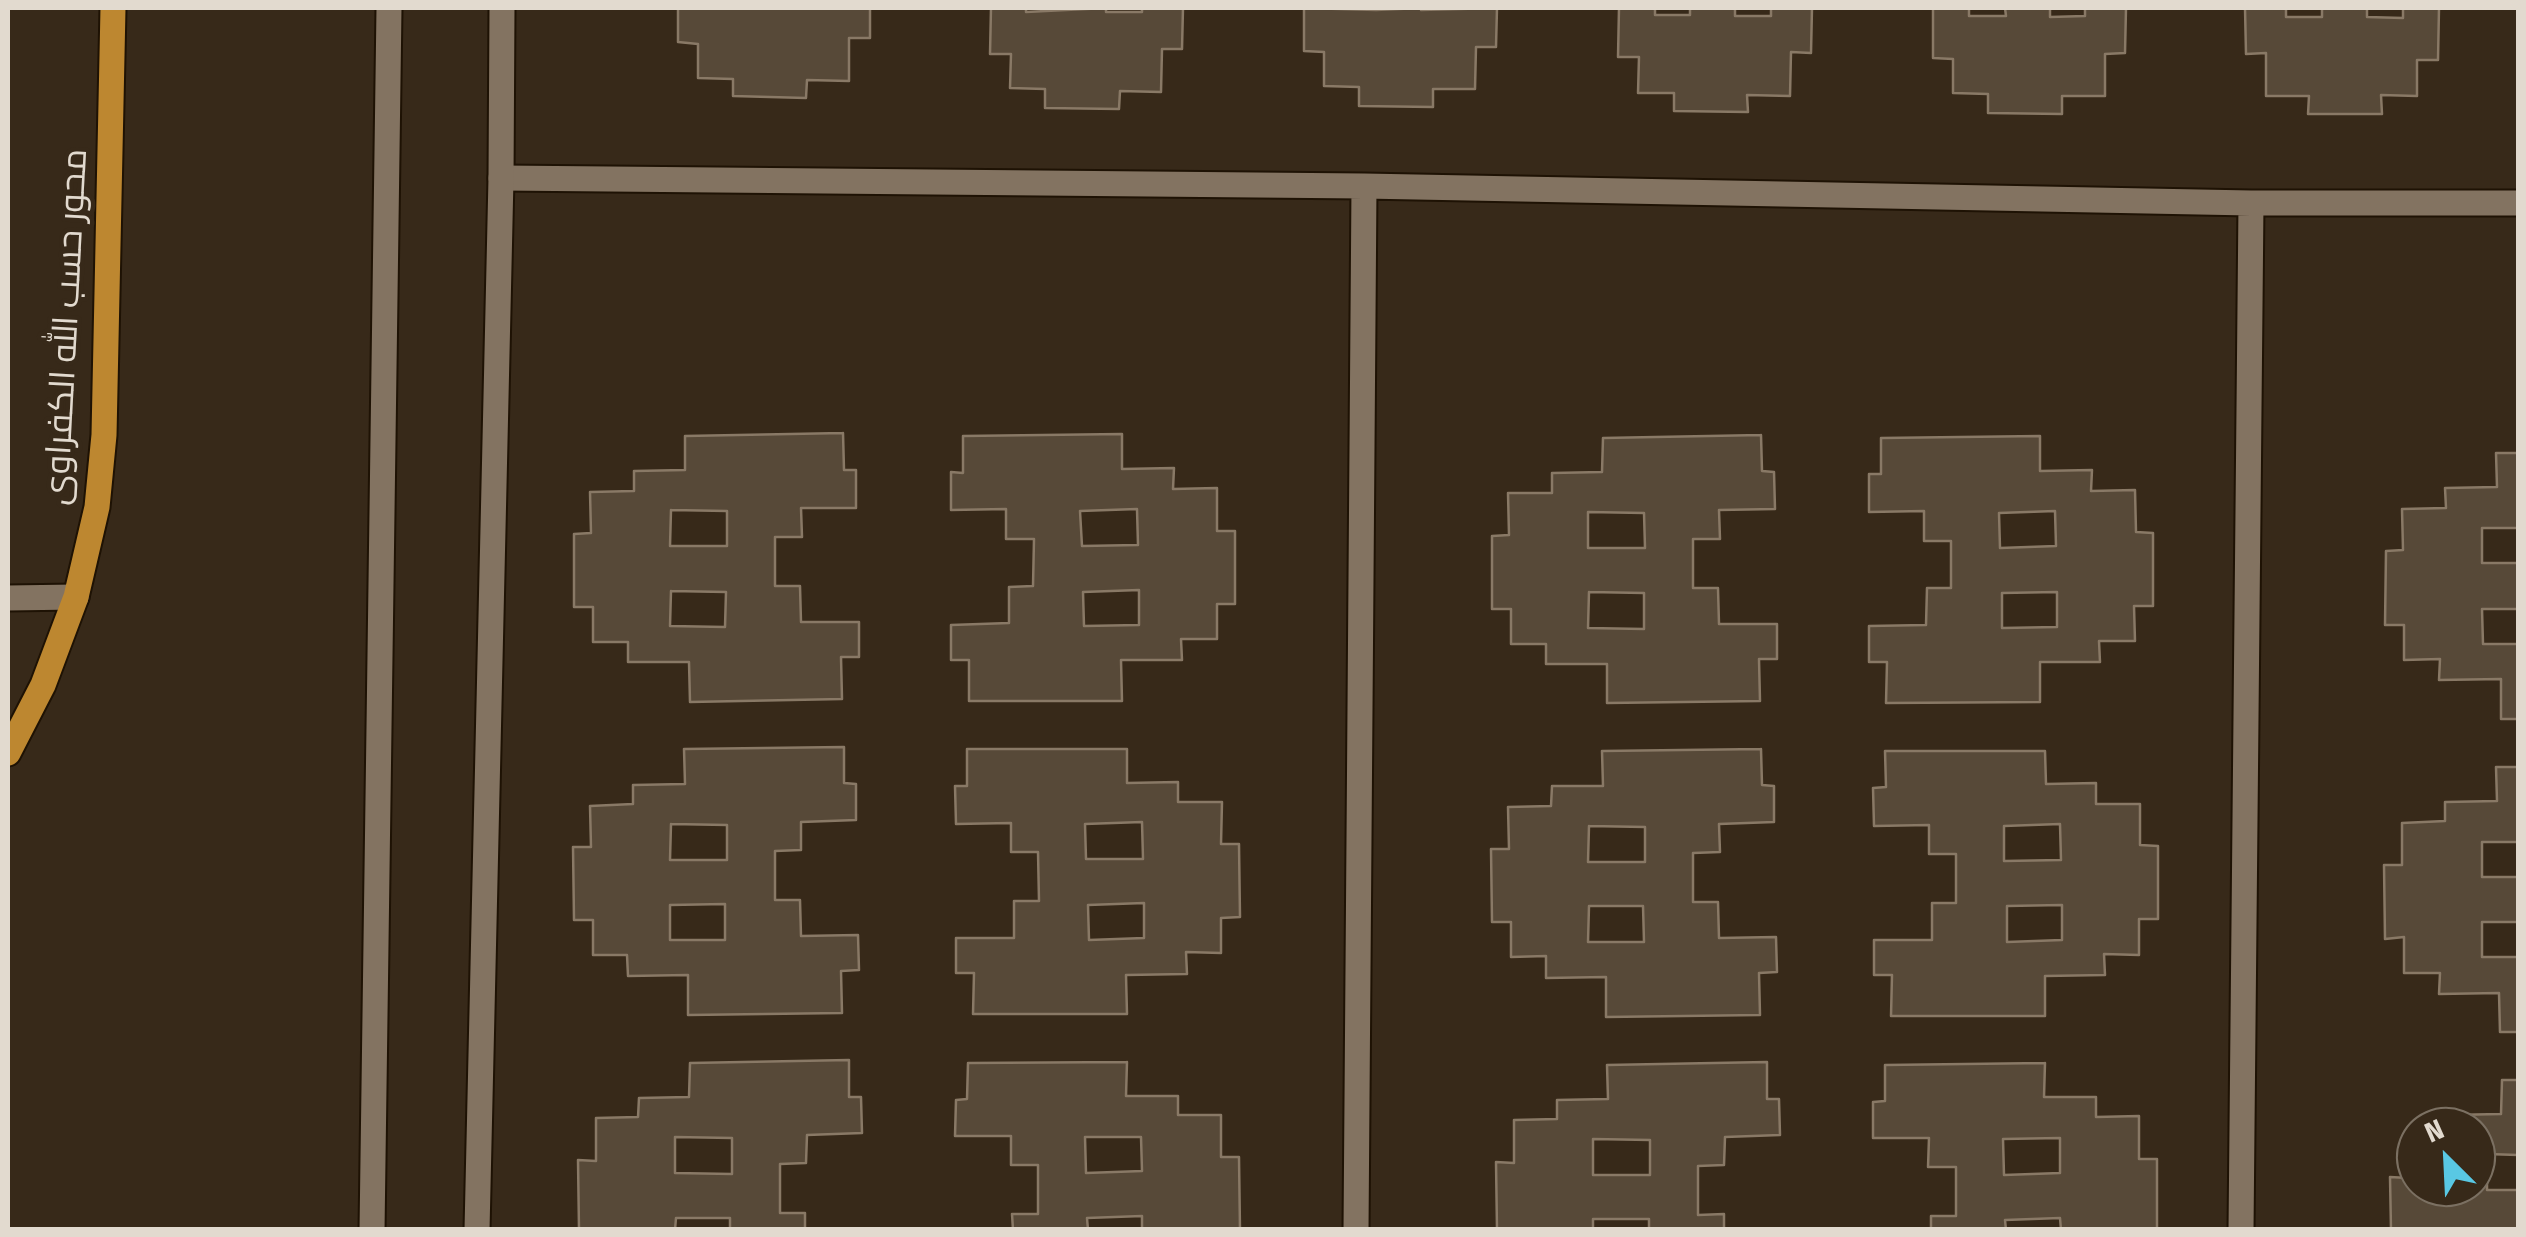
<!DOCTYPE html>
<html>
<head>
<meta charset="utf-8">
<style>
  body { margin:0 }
  #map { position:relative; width:2526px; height:1237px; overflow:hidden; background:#372919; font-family:"Fira Sans Condensed",sans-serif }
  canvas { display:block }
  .frame { position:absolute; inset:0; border:10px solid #e2dacf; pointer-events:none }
  .north { position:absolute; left:2396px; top:1107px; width:100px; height:100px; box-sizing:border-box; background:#372919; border:2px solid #7b7062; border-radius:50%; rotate:336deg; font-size:28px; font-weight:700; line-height:40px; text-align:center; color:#e2dacf }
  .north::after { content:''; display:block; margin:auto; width:35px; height:45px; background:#59c8e4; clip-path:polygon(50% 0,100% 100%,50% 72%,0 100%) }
</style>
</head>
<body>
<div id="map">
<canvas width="2526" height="1237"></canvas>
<div class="frame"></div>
<div class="north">N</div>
</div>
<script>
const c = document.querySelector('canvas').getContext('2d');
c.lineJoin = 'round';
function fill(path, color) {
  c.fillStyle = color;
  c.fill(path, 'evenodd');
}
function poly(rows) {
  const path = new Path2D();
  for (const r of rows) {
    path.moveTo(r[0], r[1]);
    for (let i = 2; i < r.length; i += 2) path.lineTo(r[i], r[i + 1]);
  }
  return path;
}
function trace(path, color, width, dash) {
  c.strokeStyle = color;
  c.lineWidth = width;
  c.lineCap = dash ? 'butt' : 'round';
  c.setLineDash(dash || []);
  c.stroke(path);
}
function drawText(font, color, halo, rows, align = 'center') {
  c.font = font + ' "Fira Sans Condensed",Cairo,sans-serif';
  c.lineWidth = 9;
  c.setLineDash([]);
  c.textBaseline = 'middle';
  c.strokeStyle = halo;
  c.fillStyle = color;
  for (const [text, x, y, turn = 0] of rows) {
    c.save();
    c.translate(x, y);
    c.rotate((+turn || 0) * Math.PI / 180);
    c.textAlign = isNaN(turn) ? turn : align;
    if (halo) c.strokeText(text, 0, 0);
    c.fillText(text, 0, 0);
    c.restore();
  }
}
const building = poly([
  [678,8,870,8,870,38,849,38,849,81,807,80,806,98,733,96,733,79,698,78,698,44,678,42,678,8],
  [991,8,1026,8,1026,12,1106,8,1106,12,1142,12,1142,8,1183,8,1182,49,1162,49,1161,92,1120,91,1119,109,1045,108,1045,89,1010,88,1011,54,990,54,991,8],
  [1304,8,1376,10,1421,8,1421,10,1497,8,1496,47,1476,47,1475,89,1433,89,1433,107,1359,106,1359,87,1324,86,1324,52,1304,51,1304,8],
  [1619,8,1655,8,1655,15,1690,15,1690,8,1735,8,1735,16,1771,16,1771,8,1812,8,1811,53,1791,52,1790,96,1747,95,1748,112,1674,111,1674,93,1638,93,1639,57,1618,57,1619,8],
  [1933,8,1969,8,1969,16,2006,16,2005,8,2050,8,2050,17,2085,16,2085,8,2126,8,2125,53,2105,54,2105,96,2062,96,2062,114,1988,113,1988,94,1953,93,1953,59,1933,58,1933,8],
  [2245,8,2286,8,2286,17,2322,17,2322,8,2367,8,2367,17,2403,18,2403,8,2439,8,2438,60,2417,60,2417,96,2381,95,2382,114,2308,114,2309,96,2266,96,2266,53,2246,54,2245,8],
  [843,433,844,470,856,470,856,508,801,508,802,537,775,537,775,586,800,586,801,622,859,622,859,657,841,657,842,699,690,702,689,662,628,662,628,642,593,642,593,607,574,607,574,534,591,533,590,492,634,491,634,471,685,470,685,436,843,433],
  [671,510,727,511,727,546,670,546,671,510],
  [671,591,726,592,725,627,670,626,671,591],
  [1122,434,1122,469,1174,468,1173,489,1217,488,1217,531,1235,531,1235,604,1217,604,1217,639,1181,639,1182,660,1121,660,1122,701,969,701,969,660,951,660,951,625,1009,623,1009,587,1033,586,1034,539,1006,539,1006,509,951,510,951,472,963,473,963,436,1122,434],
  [1137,509,1138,545,1082,546,1080,511,1137,509],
  [1139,590,1139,625,1084,626,1083,592,1139,590],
  [1761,435,1762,471,1774,472,1775,509,1719,510,1720,539,1693,539,1693,588,1718,588,1719,624,1777,624,1777,659,1759,659,1760,701,1607,703,1607,664,1546,664,1546,644,1511,644,1511,609,1492,609,1492,536,1509,535,1508,493,1552,493,1552,473,1602,472,1603,438,1761,435],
  [1588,512,1644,513,1645,548,1588,548,1588,512],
  [1589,592,1644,593,1644,629,1588,628,1589,592],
  [2040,436,2040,471,2092,470,2091,491,2135,490,2136,532,2153,533,2153,606,2134,606,2135,641,2099,641,2100,662,2040,662,2040,702,1886,703,1887,662,1869,662,1869,626,1926,625,1927,588,1951,588,1951,541,1924,541,1924,511,1869,512,1869,474,1881,474,1881,438,2040,436],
  [2055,511,2056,546,2000,548,1999,513,2055,511],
  [2057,592,2057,627,2002,628,2002,593,2057,592],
  [2496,453,2518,453,2518,528,2482,528,2482,563,2518,563,2518,609,2482,609,2483,644,2518,644,2518,719,2501,719,2501,679,2439,680,2440,659,2404,660,2404,625,2385,625,2386,551,2403,550,2402,509,2446,508,2445,488,2497,487,2496,453],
  [844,747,844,783,856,784,856,820,801,822,801,850,775,851,775,900,800,900,801,936,858,935,859,970,841,971,842,1013,688,1015,688,975,628,976,627,955,593,955,593,920,574,920,573,847,591,847,590,806,633,804,633,785,685,784,684,749,844,747],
  [671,824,727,825,727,860,670,860,671,824],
  [725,904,725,940,670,940,670,905,725,904],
  [967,749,1127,749,1127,783,1178,782,1178,802,1222,802,1221,844,1239,844,1240,917,1221,918,1221,953,1186,952,1187,974,1126,975,1127,1014,973,1014,974,973,956,973,956,938,1014,938,1014,901,1039,901,1038,852,1011,852,1011,823,956,824,955,786,967,786,967,749],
  [1142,822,1143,859,1086,859,1085,824,1142,822],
  [1144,903,1144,938,1089,940,1088,905,1144,903],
  [1761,749,1762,785,1774,786,1774,822,1719,824,1720,852,1693,853,1693,902,1718,902,1719,938,1776,937,1777,972,1759,973,1760,1015,1606,1017,1606,977,1546,978,1546,956,1511,957,1511,922,1492,922,1491,849,1509,849,1508,807,1551,806,1552,786,1603,786,1602,751,1761,749],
  [1589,826,1645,827,1645,862,1588,862,1589,826],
  [1589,906,1643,906,1644,942,1588,942,1589,906],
  [1885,751,2045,751,2046,784,2096,783,2096,804,2140,804,2140,845,2158,846,2158,919,2139,919,2139,955,2104,954,2105,975,2045,976,2045,1016,1891,1016,1892,975,1874,975,1874,940,1932,940,1932,903,1956,903,1956,854,1929,854,1929,825,1874,826,1873,788,1886,787,1885,751],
  [2060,824,2061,860,2004,861,2004,826,2060,824],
  [2062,905,2062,940,2007,942,2007,906,2062,905],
  [2496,767,2518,767,2518,842,2482,842,2482,877,2518,877,2518,922,2482,922,2482,957,2518,957,2518,1032,2500,1032,2499,993,2439,994,2440,973,2404,973,2404,937,2385,939,2384,865,2402,865,2402,823,2445,821,2445,802,2497,801,2496,767],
  [849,1060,849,1097,861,1097,862,1133,807,1135,806,1163,780,1164,780,1213,805,1213,805,1230,730,1230,730,1218,676,1218,675,1230,579,1230,578,1160,596,1161,596,1118,638,1117,639,1098,689,1097,690,1063,849,1060],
  [675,1137,732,1138,732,1174,675,1173,675,1137],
  [1127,1062,1126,1096,1178,1096,1178,1115,1221,1115,1221,1157,1239,1157,1240,1230,1142,1230,1142,1216,1087,1218,1088,1230,1013,1230,1012,1214,1038,1214,1038,1165,1011,1165,1011,1136,955,1136,956,1100,967,1099,968,1063,1127,1062],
  [1085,1137,1141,1137,1142,1171,1086,1173,1085,1137],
  [1767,1062,1767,1099,1779,1099,1780,1135,1725,1137,1724,1165,1698,1166,1698,1215,1724,1214,1724,1230,1649,1230,1649,1219,1593,1219,1593,1230,1497,1230,1496,1162,1514,1163,1514,1120,1557,1119,1557,1100,1608,1099,1607,1065,1767,1062],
  [1593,1139,1650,1140,1650,1175,1593,1175,1593,1139],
  [2045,1063,2044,1097,2096,1097,2096,1117,2139,1116,2139,1159,2157,1159,2157,1230,2061,1230,2060,1218,2005,1220,2006,1230,1931,1230,1931,1216,1956,1216,1956,1167,1928,1167,1929,1138,1873,1138,1873,1102,1885,1101,1885,1065,2045,1063],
  [2060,1138,2060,1173,2004,1175,2003,1139,2060,1138],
  [2502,1080,2518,1080,2518,1155,2487,1154,2487,1190,2518,1190,2518,1230,2391,1230,2390,1177,2408,1178,2407,1136,2416,1136,2416,1187,2476,1187,2476,1127,2450,1127,2450,1115,2501,1114,2502,1080]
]);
fill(building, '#574938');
trace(building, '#897966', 2.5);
const street = poly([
  [501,178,1364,186,2251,203,2518,203],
  [1356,1230,1364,186],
  [2241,1230,2251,203]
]);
const secondary = poly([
  [8,598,76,597],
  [372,1230,389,8],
  [477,1230,501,178,502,8]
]);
const primary = poly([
  [8,753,43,685,76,597,97,507,104,435,113,8]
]);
trace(street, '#1e1204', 29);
trace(secondary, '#1e1204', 29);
trace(primary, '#1e1204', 29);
trace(street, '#837361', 25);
trace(secondary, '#837361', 25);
trace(primary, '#bd8730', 25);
drawText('35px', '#e2dacf', '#372919', [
  ["محور حسب الله الكفراوى",67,327,-87]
]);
</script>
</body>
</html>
